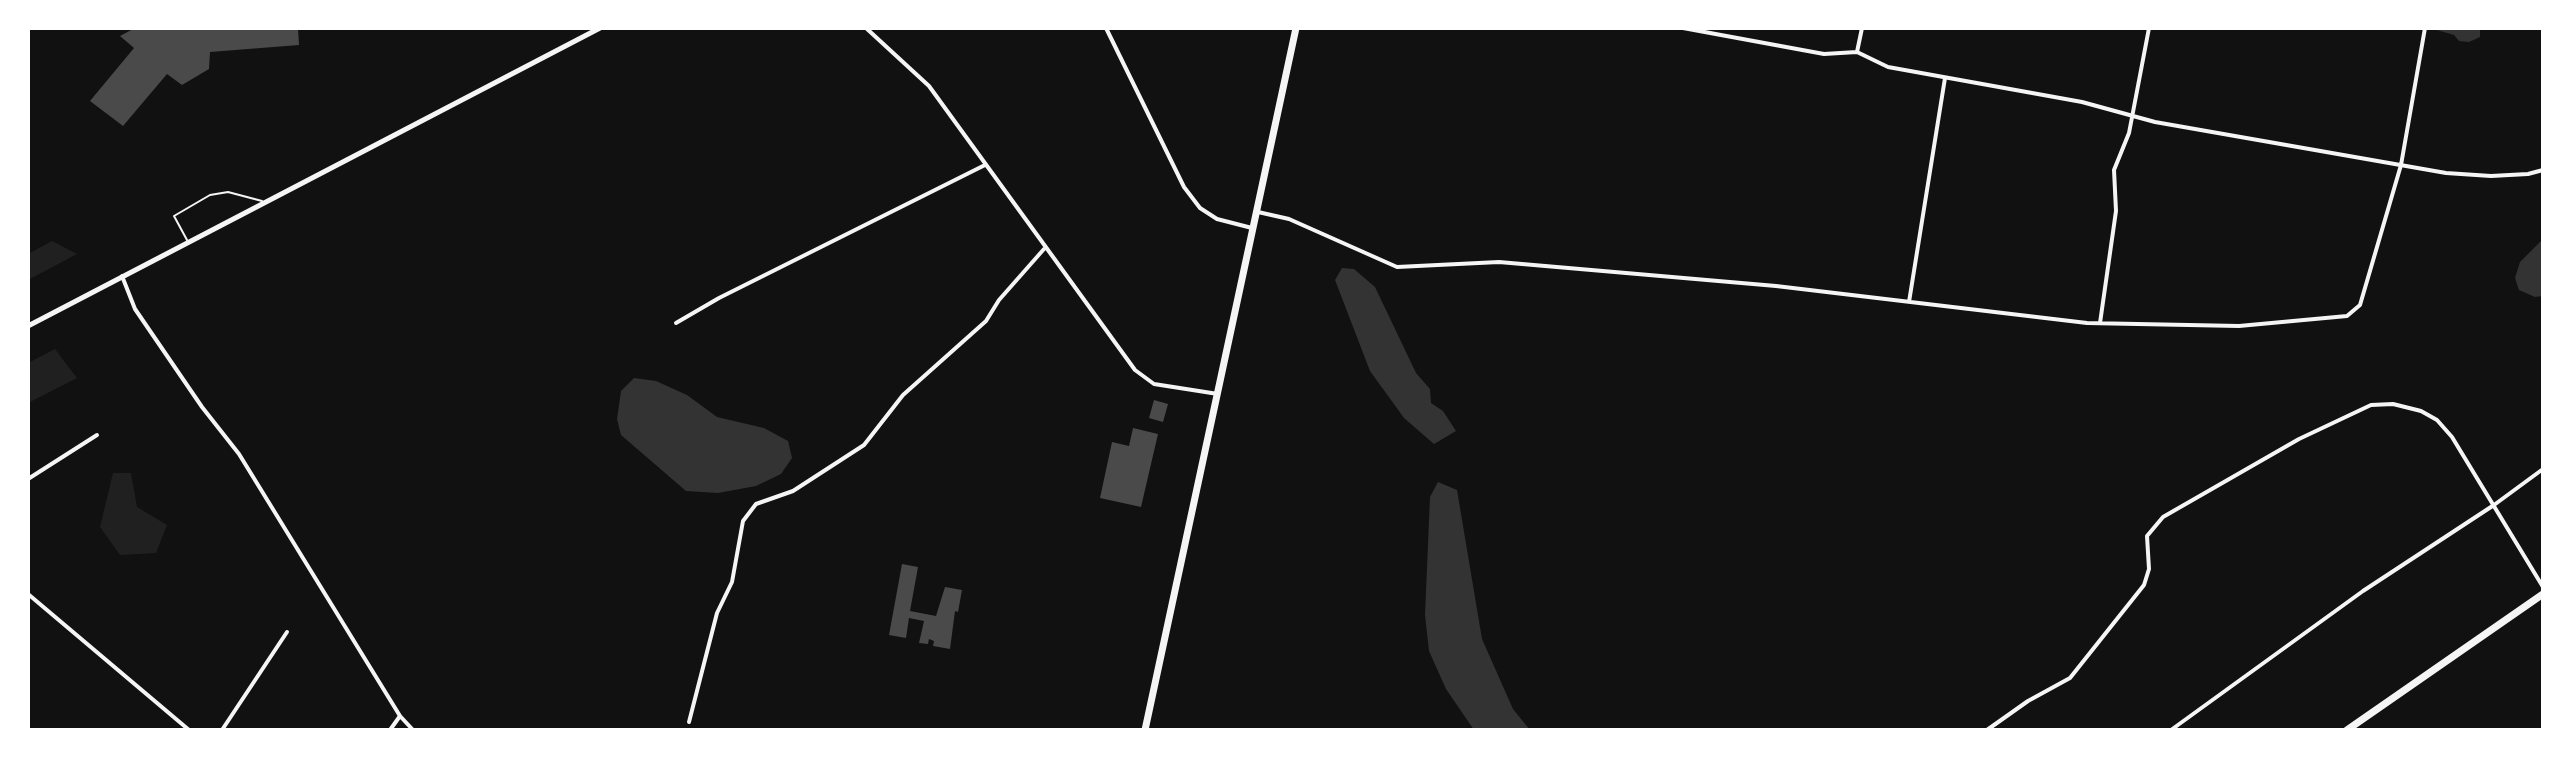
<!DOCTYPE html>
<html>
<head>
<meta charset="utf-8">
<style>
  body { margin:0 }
  #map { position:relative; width:2571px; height:758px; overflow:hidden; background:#111; font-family:Raleway,sans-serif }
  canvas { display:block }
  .frame { position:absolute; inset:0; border:30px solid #fff; pointer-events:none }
</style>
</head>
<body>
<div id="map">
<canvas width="2571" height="758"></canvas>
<div class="frame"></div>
</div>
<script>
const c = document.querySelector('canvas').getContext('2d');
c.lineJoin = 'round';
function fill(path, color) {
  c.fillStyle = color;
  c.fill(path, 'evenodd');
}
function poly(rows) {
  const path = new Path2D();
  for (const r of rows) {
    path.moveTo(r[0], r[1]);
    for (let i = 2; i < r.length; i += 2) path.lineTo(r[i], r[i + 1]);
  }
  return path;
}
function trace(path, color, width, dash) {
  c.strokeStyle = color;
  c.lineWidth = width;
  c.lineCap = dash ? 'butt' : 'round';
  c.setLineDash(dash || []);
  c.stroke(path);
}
fill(poly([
  [52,241,77,254,28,280,28,254],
  [55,349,77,378,28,403,28,363],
  [113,473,131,473,137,507,167,525,156,553,120,555,100,527]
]), '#202020');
fill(poly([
  [2430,28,2480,28,2480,37,2469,42,2459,41,2454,35],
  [2543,239,2543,296,2535,297,2519,290,2515,278,2520,262],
  [1342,268,1354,269,1375,287,1416,373,1430,389,1431,403,1443,411,1456,431,1434,444,1404,418,1370,371,1335,280],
  [634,378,656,381,687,395,717,417,764,428,788,441,792,458,781,474,756,486,718,493,686,491,621,435,617,419,621,391],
  [1438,482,1457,490,1482,639,1513,709,1530,730,1474,730,1446,689,1429,651,1425,615,1430,497]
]), '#333');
fill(poly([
  [135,28,298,28,299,45,210,52,209,69,182,85,167,74,123,126,90,101,134,48,120,36],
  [1154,400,1168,404,1163,422,1149,418],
  [1133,428,1158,434,1141,507,1100,498,1112,442,1129,446],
  [902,564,918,567,910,611,936,616,945,587,962,590,958,612,955,611,950,649,933,646,934,641,929,639,928,644,919,643,924,621,909,618,906,638,889,635]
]), '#4a4a4a');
trace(poly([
  [187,240,174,216,210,195,228,192,262,201]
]), '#f5f5f5', 2);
trace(poly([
  [866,28,929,86,1135,370,1154,384,1218,394],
  [1106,28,1184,187,1200,208,1217,219,1252,228],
  [1607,28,1608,28],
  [1683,28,1824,54,1857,52,1888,67,2082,102,2155,122,2446,173,2491,176,2528,174,2543,170],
  [1857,52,1862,28],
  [1258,212,1289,219,1397,267,1499,262,1776,286,2087,323,2239,326,2347,316,2360,305,2401,165,2425,28],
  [122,276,135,309,202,407,239,454,400,716,413,730],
  [1909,302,1945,78],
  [676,323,719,298,985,165],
  [2100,323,2116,211,2114,170,2129,133,2149,28],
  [28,479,97,435],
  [28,594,189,730],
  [689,722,717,613,732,582,743,521,756,504,793,491,864,445,903,395,986,321,999,300,1044,249],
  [222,730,287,632],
  [390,730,400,716],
  [1987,730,2028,701,2070,678,2144,585,2149,569,2147,536,2163,517,2299,439,2371,405,2393,404,2421,411,2437,420,2452,437,2543,587],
  [2171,730,2363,591,2494,505,2543,469]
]), '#f5f5f5', 4);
trace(poly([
  [28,326,600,28]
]), '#f5f5f5', 5);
trace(poly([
  [1145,730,1296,28],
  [2347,730,2543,594]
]), '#f5f5f5', 7);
</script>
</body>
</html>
